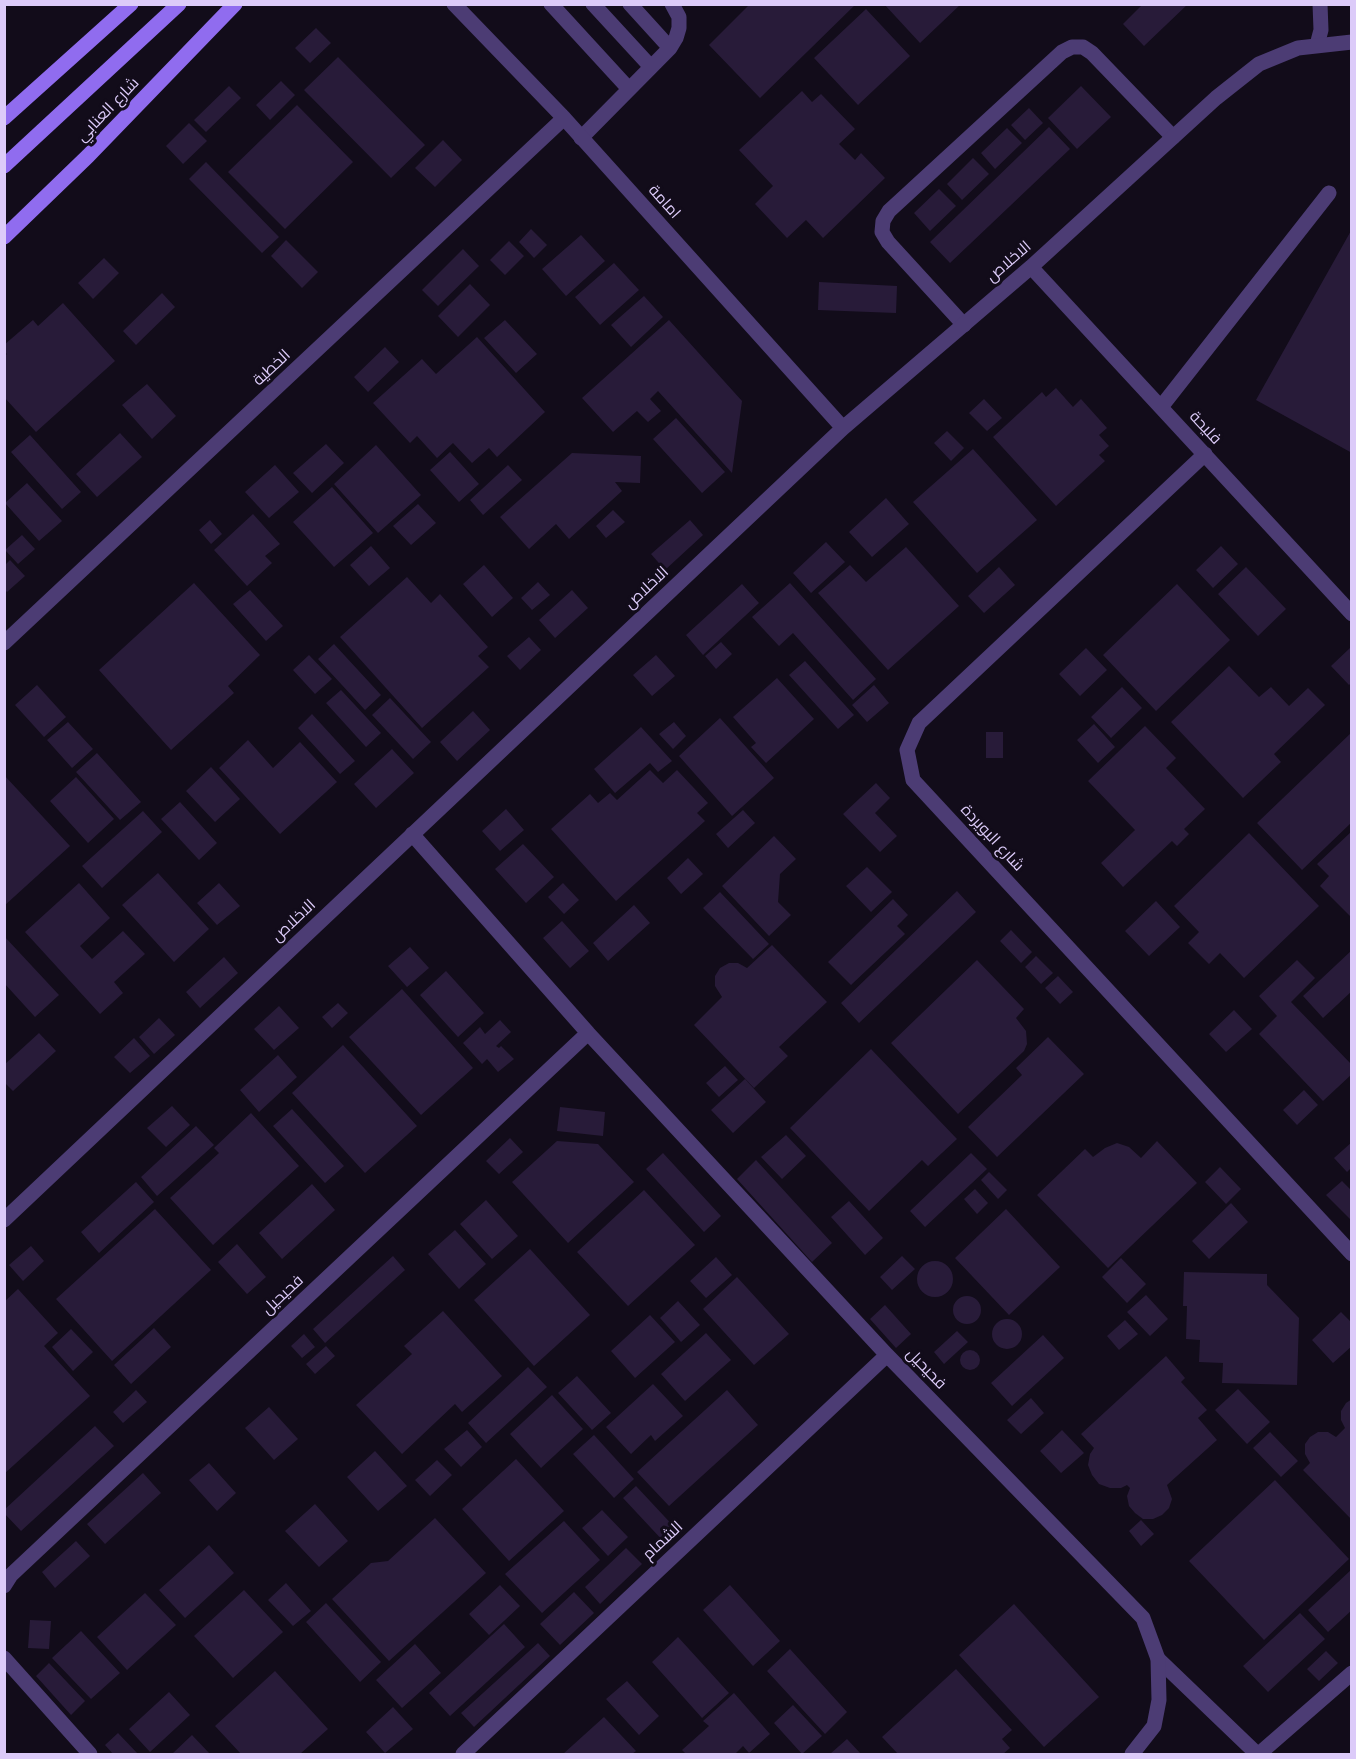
<!DOCTYPE html>
<html>
<head>
<meta charset="utf-8">
<style>
  body { margin:0 }
  #map { position:relative; width:1356px; height:1759px; overflow:hidden; background:#120c1a; font-family:Arial,sans-serif }
  canvas { display:block }
  .frame { position:absolute; inset:0; border:6px solid #dccbf9; pointer-events:none }
</style>
</head>
<body>
<div id="map">
<canvas width="1356" height="1759"></canvas>
<div class="frame"></div>
</div>
<script>
const c = document.querySelector('canvas').getContext('2d');
c.lineJoin = 'round';
function fill(path, color) {
  c.fillStyle = color;
  c.fill(path, 'evenodd');
}
function poly(rows) {
  const path = new Path2D();
  for (const r of rows) {
    if (r.length === 3) {
      path.moveTo(r[0] + r[2], r[1]);
      path.arc(r[0], r[1], r[2], 0, 2 * Math.PI);
      continue;
    }
    path.moveTo(r[0], r[1]);
    for (let i = 2; i < r.length; i += 2) path.lineTo(r[i], r[i + 1]);
  }
  return path;
}
function trace(path, color, width, dash) {
  c.strokeStyle = color;
  c.lineWidth = width;
  c.lineCap = dash ? 'butt' : 'round';
  c.setLineDash(dash || []);
  c.stroke(path);
}
function drawText(font, color, halo, rows, align = 'center') {
  c.font = font + ' Arial,Cairo,sans-serif';
  c.lineWidth = 6;
  c.setLineDash([]);
  c.textBaseline = 'middle';
  c.strokeStyle = halo;
  c.fillStyle = color;
  for (const [text, x, y, turn = 0] of rows) {
    c.save();
    c.translate(x, y);
    c.rotate((+turn || 0) * Math.PI / 180);
    c.textAlign = isNaN(turn) ? turn : align;
    if (halo) c.strokeText(text, 0, 0);
    c.fillText(text, 0, 0);
    c.restore();
  }
}
fill(poly([
  [750,4,856,4,760,98,709,45],
  [884,4,961,4,920,43],
  [1143,4,1188,4,1144,46,1123,24],
  [866,9,910,56,858,105,814,58],
  [316,28,331,43,310,63,295,48],
  [338,57,425,145,391,178,304,90],
  [281,81,295,95,270,120,256,105],
  [229,86,241,98,206,132,194,120],
  [1081,86,1111,117,1077,149,1048,118],
  [802,91,812,102,821,94,855,129,839,144,855,160,861,153,885,178,823,238,806,220,787,238,755,204,773,186,739,150],
  [297,105,353,162,285,229,228,172],
  [1029,108,1043,123,1025,140,1011,125],
  [189,123,207,141,183,164,166,146],
  [1049,127,1070,149,950,263,930,242],
  [1007,128,1022,143,995,169,981,153],
  [443,140,462,160,435,187,415,168],
  [973,158,989,174,962,200,947,184],
  [206,162,279,237,262,253,189,179],
  [939,189,956,206,930,231,914,213],
  [531,229,547,245,534,258,519,242],
  [1352,229,1352,453,1256,400],
  [581,235,605,261,566,296,542,269],
  [286,240,318,272,302,288,271,256],
  [509,241,524,256,505,275,490,260],
  [463,249,479,266,438,306,422,290],
  [104,258,119,273,93,299,78,283],
  [614,263,639,290,600,325,575,297],
  [819,282,897,286,896,313,818,310],
  [470,284,490,305,458,337,438,316],
  [162,293,175,307,136,345,123,331],
  [644,296,663,317,631,347,611,325],
  [63,303,115,361,36,432,4,397,4,356,7,354,4,352,4,345,33,320,38,326],
  [505,320,537,354,516,373,484,338],
  [669,320,742,401,732,473,658,391,650,399,661,411,648,422,637,411,613,432,582,398],
  [477,337,545,412,497,457,489,448,472,463,453,443,437,458,417,436,410,443,373,403,422,359,436,374],
  [385,347,399,362,368,392,354,377],
  [147,384,176,416,152,439,122,405],
  [1056,388,1073,407,1081,399,1107,428,1099,435,1109,446,1099,455,1105,461,1056,506,993,437,1042,392,1046,397],
  [984,399,1002,418,987,431,969,413],
  [676,418,725,472,702,493,653,439],
  [947,431,964,448,951,461,934,443],
  [120,433,142,457,97,497,76,474],
  [30,435,81,492,62,509,11,452],
  [326,444,344,463,312,493,293,473],
  [376,445,421,495,378,533,334,484],
  [973,449,1037,520,977,573,913,502],
  [450,452,479,484,459,502,430,470],
  [572,453,641,456,640,483,615,482,622,491,569,539,556,524,529,549,500,517],
  [275,465,299,492,269,518,245,492],
  [508,465,522,480,483,515,470,500],
  [27,483,62,521,39,541,5,503],
  [332,487,373,533,334,567,293,522],
  [886,498,909,524,872,557,849,532],
  [418,504,436,523,411,545,393,526],
  [613,510,625,522,606,538,596,526],
  [253,514,280,544,265,556,272,563,247,586,214,550],
  [210,520,222,534,211,544,199,530],
  [690,520,703,535,665,570,651,554],
  [22,535,35,549,18,564,5,550],
  [826,542,845,562,811,593,793,573],
  [371,546,390,568,369,586,350,565],
  [1221,546,1238,564,1213,588,1196,570],
  [906,547,959,606,888,670,818,593,850,565,866,582],
  [10,560,25,576,7,592,4,589,4,566],
  [484,565,513,598,492,617,463,584],
  [999,567,1015,585,984,613,968,596],
  [1246,567,1286,609,1258,636,1218,594],
  [407,577,431,603,440,594,488,647,478,656,489,667,422,728,340,637],
  [538,582,550,595,532,610,521,598],
  [194,583,260,655,228,686,234,693,171,750,99,670],
  [790,583,876,679,853,700,793,633,779,646,752,617],
  [742,584,759,603,703,655,686,635],
  [1177,584,1230,640,1156,711,1103,655],
  [250,590,283,626,266,641,233,604],
  [572,590,588,608,555,638,539,620],
  [529,637,541,650,520,670,507,656],
  [721,642,732,654,716,669,705,656],
  [334,644,381,695,365,710,318,659],
  [1086,648,1107,670,1080,696,1059,674],
  [1350,648,1352,650,1352,682,1349,685,1331,666],
  [309,655,332,679,315,694,293,670],
  [656,655,675,676,652,696,633,675],
  [805,661,854,715,838,729,789,675],
  [1229,666,1259,697,1271,687,1289,706,1308,688,1325,705,1274,754,1281,762,1243,798,1171,722],
  [777,678,814,719,766,763,751,747,756,743,733,717],
  [37,685,66,717,44,737,15,705],
  [874,685,889,703,867,722,852,705],
  [1122,687,1142,708,1111,738,1091,717],
  [341,690,381,733,366,747,326,703],
  [390,698,431,742,413,759,372,715],
  [473,711,490,730,457,761,440,742],
  [312,714,355,761,340,774,298,728],
  [720,718,774,778,732,816,679,756],
  [68,722,93,749,72,768,47,740],
  [674,722,686,736,673,749,659,734],
  [1094,724,1115,747,1098,763,1077,740],
  [1145,726,1176,758,1166,768,1205,809,1184,829,1189,834,1177,846,1172,841,1123,887,1101,863,1135,830,1088,781],
  [641,727,672,761,658,772,650,763,615,793,594,769],
  [986,732,1003,732,1003,758,986,758],
  [1352,732,1352,822,1302,870,1257,823],
  [248,740,273,768,300,742,337,782,280,834,219,768],
  [392,749,414,773,376,808,354,784],
  [97,753,141,802,120,820,76,772],
  [211,767,240,799,215,822,186,791],
  [650,770,663,783,677,770,708,803,697,813,705,821,616,901,551,829,590,794,598,803,610,793,617,800],
  [4,775,70,846,4,906],
  [76,777,114,819,88,843,50,801],
  [876,783,890,798,875,813,897,836,880,852,843,814],
  [180,802,217,843,199,860,161,819],
  [506,809,524,830,500,851,482,831],
  [743,810,755,823,728,848,716,834],
  [143,811,162,832,102,888,82,866],
  [1352,831,1352,918,1320,886,1329,876,1317,864],
  [1249,833,1319,906,1244,978,1220,953,1209,964,1188,943,1199,932,1174,906],
  [774,836,796,859,780,874,778,902,791,915,769,936,722,886],
  [523,844,554,877,526,903,495,869],
  [688,858,703,874,681,894,667,878],
  [867,867,892,892,871,912,846,886],
  [158,873,209,929,174,962,122,905],
  [79,883,110,918,80,946,92,959,123,931,145,954,114,982,123,993,100,1014,25,932],
  [219,883,240,906,217,925,197,903],
  [563,883,579,900,564,914,548,897],
  [957,891,976,912,859,1023,841,1003],
  [720,892,769,944,753,959,703,908],
  [893,899,908,915,897,926,905,934,851,985,828,962],
  [1156,901,1180,927,1149,956,1125,931],
  [634,905,650,923,608,961,593,943],
  [562,921,589,951,570,968,543,938],
  [1011,930,1032,952,1021,963,1000,941],
  [4,936,59,995,35,1017,4,983],
  [772,945,827,1002,779,1047,788,1056,754,1088,694,1025,722,997,715,986,715,976,720,968,729,963,738,963,747,968],
  [410,947,429,968,407,987,388,966],
  [1352,950,1352,991,1323,1018,1303,996],
  [1036,956,1053,973,1041,984,1025,967],
  [224,957,238,973,200,1008,186,992],
  [977,960,1024,1009,1016,1018,1026,1031,1027,1044,1024,1051,958,1114,891,1043],
  [1297,960,1315,978,1291,1002,1352,1065,1352,1074,1323,1101,1259,1034,1277,1016,1259,996],
  [446,971,484,1013,458,1037,420,995],
  [1058,976,1073,992,1060,1004,1045,988],
  [402,989,473,1068,421,1115,349,1037],
  [338,1003,348,1013,332,1028,322,1017],
  [279,1006,299,1028,274,1050,254,1029],
  [1234,1010,1252,1029,1226,1052,1209,1034],
  [159,1018,175,1035,154,1054,139,1037],
  [500,1020,511,1032,496,1046,499,1048,501,1046,514,1059,498,1072,487,1059,482,1064,463,1043,480,1027,485,1034],
  [39,1033,56,1051,13,1091,4,1082,4,1065],
  [1048,1037,1084,1074,997,1157,968,1127,1022,1075,1016,1068],
  [134,1038,150,1056,130,1073,114,1057],
  [343,1045,417,1126,365,1173,292,1093],
  [871,1049,957,1139,928,1166,922,1160,869,1211,790,1128],
  [278,1055,297,1077,259,1112,240,1090],
  [725,1066,738,1080,719,1097,706,1083],
  [745,1079,766,1102,733,1133,711,1110],
  [1304,1090,1318,1105,1297,1125,1283,1110],
  [172,1106,190,1125,166,1147,147,1128],
  [560,1107,605,1112,603,1136,557,1131],
  [292,1109,344,1166,325,1183,273,1126],
  [251,1113,299,1166,213,1245,170,1198,219,1153,214,1148],
  [196,1126,214,1145,157,1196,141,1177],
  [786,1135,806,1156,782,1179,761,1157],
  [510,1138,523,1152,499,1174,486,1161],
  [557,1141,598,1144,634,1182,568,1243,512,1182],
  [1157,1141,1197,1183,1108,1268,1037,1195,1085,1149,1093,1157,1105,1148,1117,1143,1129,1147,1141,1158],
  [1352,1142,1352,1167,1347,1172,1334,1158],
  [663,1153,721,1216,704,1232,646,1169],
  [971,1153,987,1169,925,1227,910,1211],
  [756,1160,832,1243,812,1262,737,1179],
  [1220,1167,1241,1189,1226,1204,1205,1182],
  [989,1172,1007,1190,998,1199,981,1180],
  [1342,1181,1352,1191,1352,1221,1326,1195],
  [136,1182,154,1202,99,1253,81,1232],
  [312,1184,335,1210,282,1259,259,1233],
  [975,1189,988,1203,977,1214,964,1199],
  [644,1190,695,1245,628,1306,577,1252],
  [486,1200,518,1236,492,1259,460,1224],
  [849,1201,883,1238,865,1255,831,1217],
  [1231,1203,1248,1222,1209,1259,1192,1241],
  [155,1209,211,1270,112,1361,56,1299],
  [1006,1209,1060,1267,1009,1315,955,1258],
  [455,1230,486,1264,459,1289,428,1254],
  [237,1244,266,1277,247,1294,218,1262],
  [31,1246,44,1261,23,1281,9,1265],
  [530,1249,590,1315,534,1366,474,1300],
  [393,1256,405,1270,325,1343,313,1329],
  [902,1256,915,1269,892,1290,880,1277],
  [716,1257,732,1275,706,1298,690,1281],
  [1121,1258,1146,1284,1127,1303,1102,1277],
  [935,1279,18],
  [1184,1272,1267,1274,1267,1285,1299,1318,1297,1385,1222,1383,1223,1363,1199,1362,1200,1340,1186,1339,1187,1306,1183,1306],
  [737,1277,789,1334,754,1365,703,1309],
  [18,1289,58,1333,44,1346,90,1396,4,1474,4,1302],
  [1146,1295,1168,1319,1150,1336,1127,1312],
  [967,1310,14],
  [678,1301,700,1325,681,1342,660,1318],
  [885,1305,911,1334,896,1348,870,1319],
  [443,1311,502,1376,462,1412,455,1404,402,1454,356,1405,412,1354,404,1346],
  [1341,1312,1352,1323,1352,1346,1333,1363,1312,1340],
  [650,1315,675,1342,635,1378,611,1351],
  [1007,1334,15],
  [1125,1320,1138,1334,1119,1350,1107,1336],
  [154,1328,171,1347,131,1384,114,1365],
  [71,1329,93,1352,73,1371,52,1347],
  [957,1331,968,1342,944,1364,934,1352],
  [706,1333,731,1360,685,1401,661,1374],
  [304,1334,315,1347,302,1358,291,1346],
  [1043,1335,1064,1358,1012,1406,991,1383],
  [326,1346,335,1356,315,1374,306,1364],
  [970,1360,10],
  [1166,1356,1185,1378,1181,1382,1207,1410,1198,1418,1217,1440,1167,1485,1172,1499,1169,1508,1162,1515,1153,1519,1143,1519,1135,1513,1129,1506,1127,1496,1130,1488,1127,1485,1121,1488,1110,1488,1099,1484,1092,1475,1088,1465,1090,1454,1094,1448,1081,1434],
  [528,1367,547,1387,486,1443,468,1423],
  [577,1376,611,1413,592,1430,558,1393],
  [653,1384,683,1416,655,1441,651,1435,631,1454,606,1427],
  [1238,1389,1270,1422,1247,1444,1215,1410],
  [136,1390,147,1402,123,1423,113,1412],
  [727,1390,758,1425,669,1506,637,1472],
  [552,1395,583,1429,541,1468,510,1434],
  [1031,1398,1044,1413,1021,1434,1007,1420],
  [1352,1399,1352,1520,1303,1470,1310,1463,1305,1454,1305,1444,1310,1437,1318,1432,1328,1432,1336,1437,1345,1428,1341,1420,1341,1411,1346,1403],
  [269,1407,298,1439,274,1460,245,1428],
  [95,1426,114,1446,21,1531,4,1513,4,1510],
  [467,1430,482,1447,461,1467,444,1449],
  [1062,1430,1084,1453,1061,1473,1040,1451],
  [1270,1432,1298,1461,1281,1477,1253,1448],
  [594,1435,634,1479,614,1498,573,1454],
  [375,1451,407,1486,378,1511,347,1477],
  [516,1459,564,1511,509,1561,462,1509],
  [437,1460,452,1475,430,1496,415,1480],
  [209,1463,236,1493,217,1511,189,1480],
  [143,1473,161,1493,105,1544,87,1524],
  [1275,1480,1349,1559,1264,1640,1189,1561],
  [636,1486,678,1531,665,1543,623,1498],
  [315,1504,348,1541,319,1567,285,1531],
  [602,1510,628,1537,608,1556,582,1528],
  [435,1518,486,1573,389,1661,332,1599,371,1563,388,1561],
  [1141,1520,1154,1534,1141,1546,1129,1531],
  [564,1521,600,1560,542,1613,505,1574],
  [76,1541,90,1556,55,1588,42,1572],
  [209,1545,234,1573,185,1618,159,1590],
  [626,1548,642,1564,600,1604,585,1587],
  [1352,1569,1352,1610,1328,1632,1308,1610],
  [286,1583,311,1611,293,1626,268,1600],
  [500,1585,520,1606,489,1635,469,1614],
  [730,1585,780,1641,753,1666,703,1610],
  [244,1590,283,1632,233,1678,194,1636],
  [574,1592,594,1613,560,1645,540,1624],
  [145,1593,176,1625,127,1670,97,1637],
  [326,1603,381,1662,360,1682,306,1622],
  [1014,1604,1099,1697,1044,1747,959,1655],
  [1300,1613,1325,1639,1268,1692,1243,1666],
  [30,1620,51,1621,49,1649,28,1648],
  [504,1624,525,1647,450,1716,429,1693],
  [81,1631,120,1673,91,1699,52,1658],
  [678,1637,729,1693,702,1718,652,1662],
  [538,1643,550,1656,474,1727,461,1713],
  [415,1644,441,1673,402,1708,376,1680],
  [790,1649,847,1712,825,1734,767,1671],
  [1326,1651,1338,1663,1319,1681,1307,1669],
  [49,1663,85,1701,71,1715,36,1676],
  [956,1669,1012,1730,1002,1739,1010,1748,1003,1754,898,1754,882,1737],
  [275,1671,328,1729,300,1754,241,1754,215,1726],
  [627,1681,659,1716,639,1735,606,1699],
  [169,1692,190,1715,150,1752,129,1729],
  [734,1693,770,1734,749,1753,743,1746,735,1754,686,1754,682,1750,709,1726,703,1721],
  [793,1705,822,1736,802,1754,774,1723],
  [393,1707,413,1729,385,1753,366,1732],
  [604,1717,636,1751,632,1754,563,1754],
  [118,1733,138,1754,113,1754,105,1745],
  [192,1735,210,1754,172,1754],
  [847,1739,861,1754,830,1754]
]), '#281b39');
trace(poly([
  [551,4,629,89],
  [593,4,651,67],
  [630,4,670,48],
  [1317,45,1321,30,1320,4],
  [581,138,670,48,676,38,679,28,679,17,672,4],
  [964,325,888,242,882,232,883,221,889,211,1062,52,1072,47,1083,47,1092,53,1173,137],
  [1158,1659,1257,1754],
  [1259,1754,1352,1673]
]), '#4c3c74', 15);
trace(poly([
  [454,4,564,118,843,428],
  [1031,267,1352,614],
  [1161,407,1329,193],
  [1205,454,919,723,907,750,913,780,1352,1254],
  [4,643,564,118],
  [412,834,588,1033,887,1355,1143,1618,1158,1659,1159,1700,1154,1726,1132,1754],
  [4,1220,843,428,1031,267,1216,98,1259,64,1298,48,1352,42],
  [4,1586,11,1575,588,1033],
  [4,1658,90,1754],
  [463,1754,887,1355]
]), '#4c3c74', 15);
trace(poly([
  [4,118,131,4],
  [4,166,179,4],
  [4,237,88,156,235,4]
]), '#906cef', 15);
drawText('16px', '#dccbf9', '#120c1a', [
  ["شارع العنابي",108,110,-46],
  ["امامة",664,202,48],
  ["الاخلاص",1009,262,-41],
  ["الخطية",272,368,-43],
  ["فليحة",1205,428,47],
  ["الاخلاص",647,588,-43],
  ["شارع البويردة",992,838,47],
  ["الاخلاص",294,921,-43],
  ["فحيحيل",283,1295,-43],
  ["فحيحيل",926,1369,46],
  ["الشمام",663,1541,-43]
]);
</script>
</body>
</html>
